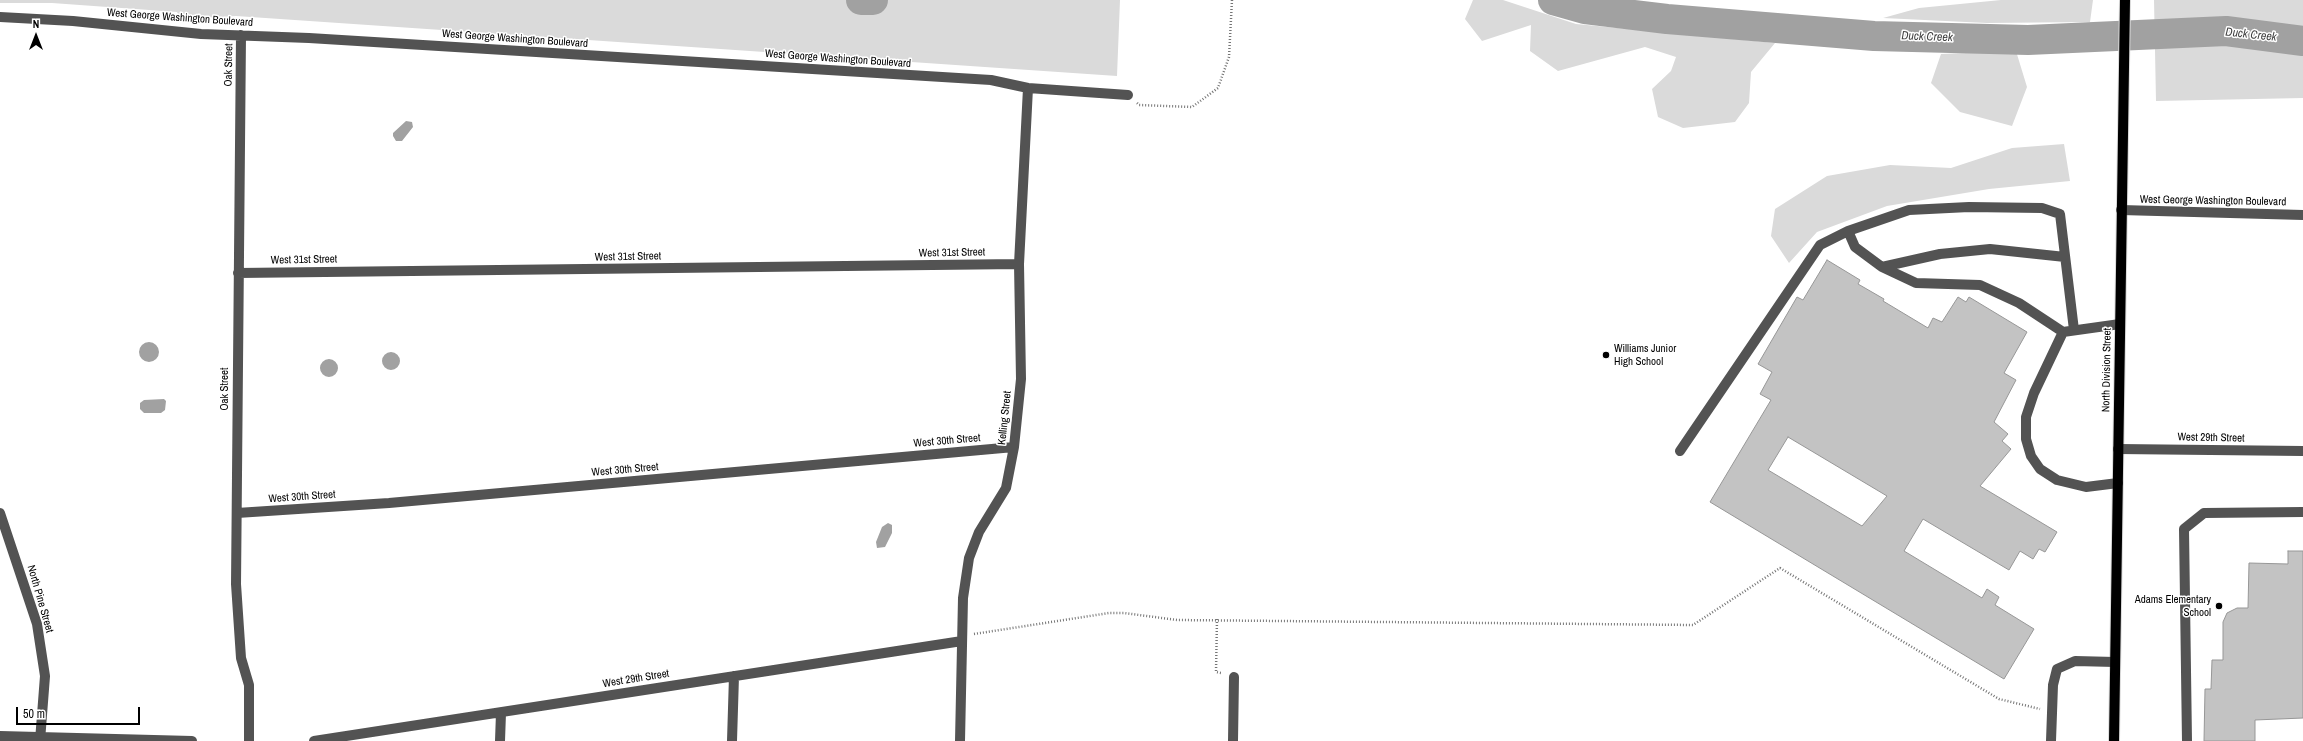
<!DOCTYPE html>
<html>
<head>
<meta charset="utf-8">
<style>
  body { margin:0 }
  #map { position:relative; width:2303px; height:741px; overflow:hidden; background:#fff; font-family:"Archivo Narrow",sans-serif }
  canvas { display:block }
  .north { position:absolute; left:16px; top:16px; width:40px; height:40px; -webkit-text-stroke:3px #fff; paint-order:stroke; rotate:0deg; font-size:11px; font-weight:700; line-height:16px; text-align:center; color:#000 }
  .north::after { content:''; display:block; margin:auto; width:14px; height:18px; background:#000; clip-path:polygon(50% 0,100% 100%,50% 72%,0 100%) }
  .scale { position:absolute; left:16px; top:707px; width:124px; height:18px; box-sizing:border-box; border:2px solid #000; border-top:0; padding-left:5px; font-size:12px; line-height:14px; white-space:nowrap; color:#000; -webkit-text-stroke:3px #fff; paint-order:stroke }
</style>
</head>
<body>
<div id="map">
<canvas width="2303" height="741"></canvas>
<div class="north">N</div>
<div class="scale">50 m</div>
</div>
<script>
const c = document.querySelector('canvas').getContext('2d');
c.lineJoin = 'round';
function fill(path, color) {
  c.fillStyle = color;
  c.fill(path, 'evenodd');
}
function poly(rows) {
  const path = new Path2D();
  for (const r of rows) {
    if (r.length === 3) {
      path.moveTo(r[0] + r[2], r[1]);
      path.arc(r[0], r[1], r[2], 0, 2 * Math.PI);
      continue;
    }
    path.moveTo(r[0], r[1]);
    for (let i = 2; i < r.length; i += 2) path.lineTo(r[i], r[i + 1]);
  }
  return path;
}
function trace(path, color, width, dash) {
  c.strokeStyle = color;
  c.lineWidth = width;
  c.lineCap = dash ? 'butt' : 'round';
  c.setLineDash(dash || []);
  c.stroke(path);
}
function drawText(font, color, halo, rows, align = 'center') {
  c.font = font + ' "Archivo Narrow",sans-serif';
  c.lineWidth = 3;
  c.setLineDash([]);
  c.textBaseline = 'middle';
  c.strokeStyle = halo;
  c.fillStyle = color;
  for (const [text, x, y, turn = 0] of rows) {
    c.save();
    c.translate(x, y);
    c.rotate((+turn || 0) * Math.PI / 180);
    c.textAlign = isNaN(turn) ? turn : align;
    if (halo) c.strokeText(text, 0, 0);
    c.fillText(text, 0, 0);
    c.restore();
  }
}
fill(poly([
  [0,0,1120,0,1117,76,236,16,181,19,177,12,52,3,0,3],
  [1473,0,1503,0,1576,24,1775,43,1751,72,1749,103,1735,122,1683,128,1658,117,1652,89,1671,71,1676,57,1645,47,1558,71,1530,51,1531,25,1482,41,1465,19],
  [2001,0,2093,0,2090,22,1987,23,1883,18,1919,8],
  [2154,0,2303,0,2303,98,2156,101],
  [2016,51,2027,87,2012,126,1960,112,1931,83,1941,54],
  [2064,144,2070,181,1989,189,1887,206,1817,232,1789,263,1771,236,1775,209,1827,176,1890,165,1951,168,2012,148]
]), '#dadada');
fill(poly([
  [406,121,412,122,413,127,402,141,396,141,393,136,393,133],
  [149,352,10],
  [391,361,9],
  [329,368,9],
  [164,399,166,401,165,410,161,413,144,413,140,409,140,403,144,400],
  [888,523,892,525,892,533,885,547,877,548,876,542,882,527]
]), '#a1a1a1');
trace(poly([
  [861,0,873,0],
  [1553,0,1585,9,1667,19,1874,36,2028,40,2226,31,2303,41]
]), '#a1a1a1', 30);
const building = poly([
  [1827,260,1860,280,1858,284,1884,299,1883,301,1928,328,1933,318,1942,322,1958,297,1966,302,1969,297,2027,332,2004,373,2016,380,1994,422,2008,434,2002,441,2011,449,1980,486,2057,532,2045,552,2039,549,2033,559,2020,551,2009,570,1923,519,1904,551,1982,598,1987,589,1999,597,1995,605,2034,629,2004,679,1710,502,1771,400,1760,394,1772,372,1758,364,1797,297,1803,300,1827,260],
  [1788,437,1887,496,1862,526,1768,470,1788,437],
  [2288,551,2303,551,2303,718,2255,720,2255,741,2204,741,2205,689,2211,689,2212,660,2223,660,2223,622,2227,613,2237,608,2248,608,2249,563,2288,564,2288,551]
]);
fill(building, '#c3c3c3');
trace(building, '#979797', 1);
const major = poly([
  [2114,741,2125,0]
]);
trace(major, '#dbdbdb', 12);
trace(poly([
  [1137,103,1139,105,1192,107,1218,88,1229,57,1232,0],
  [1217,619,1216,672,1221,673],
  [974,634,1109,613,1124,613,1177,620,1693,625,1780,568,1999,699,2040,709]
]), '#757575', 2.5, [1, 2]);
trace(poly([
  [0,17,73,21,201,34,309,38,991,80,1028,88,1128,95],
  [241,35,236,584,241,658,249,685,249,741],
  [2121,210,2303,215],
  [1848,231,1855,247,1882,267,1916,283,1980,285,2019,303,2063,332,2120,324],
  [1882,267,1940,254,1990,249,2065,257],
  [238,273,1019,264],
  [2063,332,2034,393,2026,417,2026,439,2031,456,2040,469,2057,480,2086,487,2118,483],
  [2118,449,2303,451],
  [1680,451,1820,245,1848,231,1909,210,1969,207,2042,208,2060,214,2074,330],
  [0,513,37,624,45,676,40,741],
  [237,513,389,503,1014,447],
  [0,736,192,741],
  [314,741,962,641],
  [500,741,501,713],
  [732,741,734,676],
  [960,741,963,598,969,558,979,532,1006,488,1014,447,1021,379,1019,264,1028,88],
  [1233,741,1234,677],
  [2051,741,2053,685,2057,669,2075,661,2115,662],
  [2187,741,2184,529,2204,513,2303,512]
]), '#535353', 10);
trace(major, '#000', 10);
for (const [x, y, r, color] of [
  [1606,355,4,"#000"],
  [2219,606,4,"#000"]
]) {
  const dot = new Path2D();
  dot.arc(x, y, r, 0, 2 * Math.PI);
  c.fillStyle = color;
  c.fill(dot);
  trace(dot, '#fff', 1.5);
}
drawText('11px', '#000', '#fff', [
  ["West George Washington Boulevard",180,18,4],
  ["West George Washington Boulevard",515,39,4],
  ["West George Washington Boulevard",838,59,4],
  ["Oak Street",229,65,-89],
  ["West George Washington Boulevard",2213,201,1],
  ["West 31st Street",952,253,-1],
  ["West 31st Street",628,257,-1],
  ["West 31st Street",304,260,-1],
  ["North Division Street",2107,370,-89],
  ["Oak Street",225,389,-90],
  ["Kelling Street",1005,418,-84],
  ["West 29th Street",2211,438,1],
  ["West 30th Street",947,441,-5],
  ["West 30th Street",625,470,-5],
  ["West 30th Street",302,497,-4],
  ["North Pine Street",40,599,74],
  ["West 29th Street",636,679,-9]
]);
drawText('11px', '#000', '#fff', [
  ["Williams Junior",1614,349],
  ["High School",1614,362],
  ["Adams Elementary",2211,600,"right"],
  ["School",2211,613,"right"]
], 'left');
drawText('italic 12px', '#424242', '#fff', [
  ["Duck Creek",2251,35,6],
  ["Duck Creek",1927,37,2]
]);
</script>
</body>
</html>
